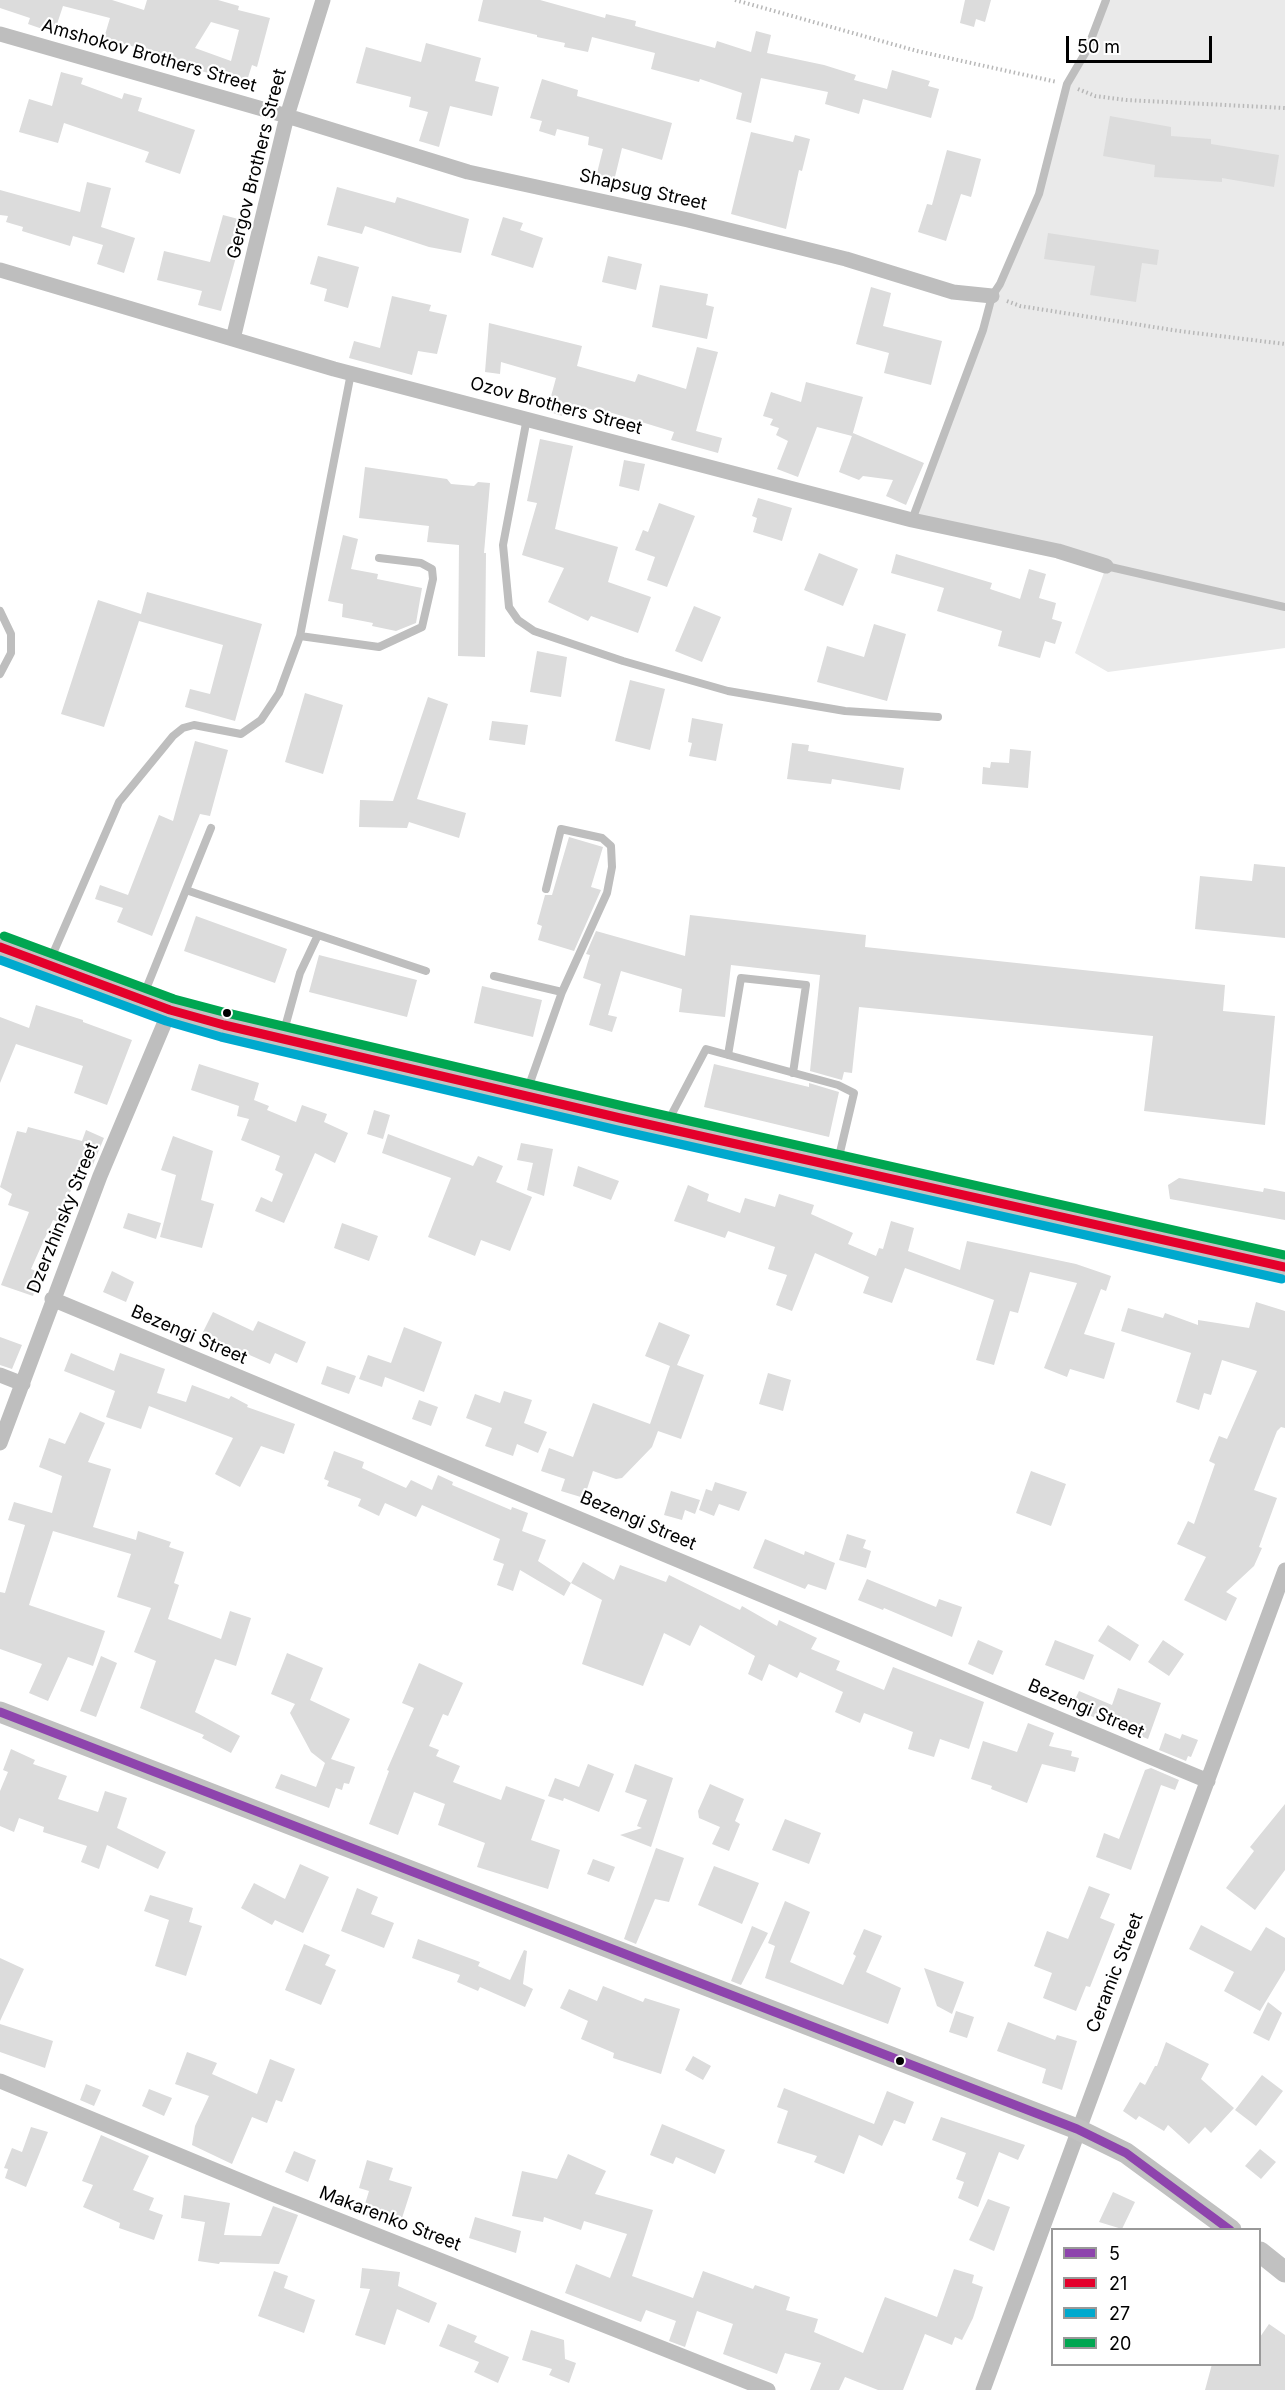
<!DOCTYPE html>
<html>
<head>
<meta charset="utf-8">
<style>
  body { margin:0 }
  #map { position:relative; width:1285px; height:2390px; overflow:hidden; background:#fff; font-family:Inter,sans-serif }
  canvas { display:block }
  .legend { position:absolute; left:1051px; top:2228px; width:210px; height:138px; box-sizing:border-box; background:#fff; border:2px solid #999; margin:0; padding:8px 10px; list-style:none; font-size:18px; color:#000 }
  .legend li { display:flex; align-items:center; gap:12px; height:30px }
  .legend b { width:30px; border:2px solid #999 }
  .scale { position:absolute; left:1066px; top:36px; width:146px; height:27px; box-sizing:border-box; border:3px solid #000; border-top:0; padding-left:8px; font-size:18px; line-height:21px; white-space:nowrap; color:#000; -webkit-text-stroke:4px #fff; paint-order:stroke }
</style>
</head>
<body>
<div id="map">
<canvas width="1285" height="2390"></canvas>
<ul class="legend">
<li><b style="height:8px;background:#8e44ad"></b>5</li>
<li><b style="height:8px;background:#e4002b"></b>21</li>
<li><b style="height:8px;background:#00a9ce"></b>27</li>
<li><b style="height:8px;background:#00a651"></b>20</li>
</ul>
<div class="scale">50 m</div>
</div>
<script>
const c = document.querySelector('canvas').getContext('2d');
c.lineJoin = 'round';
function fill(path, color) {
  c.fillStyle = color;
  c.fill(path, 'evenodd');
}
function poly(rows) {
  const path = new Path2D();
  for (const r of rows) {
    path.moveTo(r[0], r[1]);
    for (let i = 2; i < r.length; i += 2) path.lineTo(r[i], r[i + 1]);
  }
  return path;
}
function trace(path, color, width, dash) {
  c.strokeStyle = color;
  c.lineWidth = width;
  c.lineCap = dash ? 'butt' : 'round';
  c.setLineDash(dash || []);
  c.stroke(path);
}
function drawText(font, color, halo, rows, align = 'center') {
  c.font = font + ' Inter,sans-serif';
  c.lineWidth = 4.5;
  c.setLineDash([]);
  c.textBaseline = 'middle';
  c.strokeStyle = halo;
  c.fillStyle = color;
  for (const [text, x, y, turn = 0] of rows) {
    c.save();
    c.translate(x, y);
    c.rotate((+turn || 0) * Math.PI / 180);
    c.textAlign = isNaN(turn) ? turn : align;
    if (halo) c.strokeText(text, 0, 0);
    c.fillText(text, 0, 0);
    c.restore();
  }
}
fill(poly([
  [1106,0,1285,0,1285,648,1108,672,1075,653,1106,567,912,520,983,330,1039,194,1067,84,1087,50]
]), '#eaeaea');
fill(poly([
  [0,0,112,0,144,10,147,0,218,0,239,6,238,10,270,18,257,67,252,65,246,84,143,54,145,50,104,38,110,18,63,6,54,33,28,24,30,18,0,8],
  [211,22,239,30,231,61,195,48],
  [483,0,540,0,605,18,606,14,636,21,635,26,715,48,717,41,751,52,756,31,771,35,767,53,824,65,856,75,854,80,887,89,892,70,930,81,928,86,939,89,931,118,863,99,859,114,825,104,828,92,761,78,751,123,736,119,742,93,700,79,699,82,651,69,655,53,592,37,588,52,564,47,565,43,537,37,537,35,478,21],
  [965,0,991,0,985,22,976,19,974,27,960,23],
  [426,43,481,58,475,81,499,87,492,116,450,106,439,147,419,141,428,112,409,107,411,97,356,83,366,47,421,62],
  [61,72,83,78,81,84,122,99,124,93,142,98,138,111,195,130,180,174,145,162,149,152,64,123,58,143,19,132,29,99,52,106],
  [542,79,578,90,577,96,672,123,662,160,622,148,614,181,596,177,603,149,588,145,589,137,557,129,555,136,539,131,542,121,530,118],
  [1110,116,1171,127,1171,136,1211,139,1211,144,1279,155,1274,187,1222,178,1222,182,1154,177,1155,165,1103,156],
  [751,132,793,142,795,135,810,139,802,171,799,170,786,229,731,214],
  [947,150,981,159,971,197,961,194,946,241,918,232,927,204,932,205],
  [87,182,111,188,101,227,135,238,124,273,97,264,103,245,73,236,70,246,22,231,23,227,6,222,8,216,0,215,0,190,80,212],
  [337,187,395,203,397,197,469,219,461,253,429,247,365,226,362,234,327,225],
  [223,215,246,221,221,311,198,305,202,291,157,280,164,251,210,262],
  [503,217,523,223,520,230,543,238,533,268,491,255],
  [1048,233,1159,250,1157,265,1142,263,1136,302,1090,295,1095,266,1044,259],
  [318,256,359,267,348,308,324,301,327,289,310,284],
  [608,256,642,264,636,290,602,282],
  [660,285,708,294,706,305,714,307,707,339,652,327],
  [871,287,891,293,883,326,942,341,931,385,884,373,889,353,856,344],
  [392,296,431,305,429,311,447,315,437,354,418,351,412,375,349,358,354,341,380,348],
  [489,323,582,346,577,366,635,382,638,374,686,389,697,347,718,352,696,431,722,438,718,453,671,440,674,432,609,412,609,414,566,403,562,416,547,411,556,378,501,362,500,374,485,372],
  [806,382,863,397,852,436,817,427,798,477,777,469,788,441,776,435,779,428,770,425,773,419,763,416,771,392,801,402],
  [853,433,924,463,906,505,886,496,893,480,863,476,859,480,839,472],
  [540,439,573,446,555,529,618,547,608,582,651,597,638,633,591,616,588,621,548,602,564,568,522,555,537,503,527,501],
  [624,460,645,464,639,491,619,486],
  [365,467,447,479,451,484,474,486,478,482,490,483,484,553,486,553,485,657,458,656,459,545,427,542,429,526,359,518],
  [758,498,792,508,782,541,753,532,757,518,752,516],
  [659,503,695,516,667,587,647,580,655,557,635,550,643,530,648,532],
  [343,535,358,539,351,569,378,574,377,579,422,588,416,623,396,631,372,626,373,623,342,617,343,604,328,601],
  [819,553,858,569,843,606,804,590],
  [896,554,992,583,990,589,1020,599,1029,569,1046,574,1039,598,1056,603,1052,619,1062,622,1055,644,1045,641,1040,658,998,646,1002,631,937,611,944,588,891,573],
  [147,592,262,624,235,721,185,707,190,689,210,694,223,645,139,621,104,727,61,714,98,600,141,614],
  [694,606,721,617,702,662,675,651],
  [874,624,906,634,887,701,817,682,827,646,864,657],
  [537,651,567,657,561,697,530,692],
  [630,680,665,689,650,750,615,741],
  [305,693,343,705,323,774,285,762],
  [428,697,448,704,417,799,466,813,459,838,409,822,407,828,359,827,360,800,393,801],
  [692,718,723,724,716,761,689,756,692,743,688,742],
  [492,721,528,725,525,745,489,740],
  [195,741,228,750,210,816,200,814,152,936,117,922,123,908,95,899,100,885,128,895,159,815,173,821],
  [792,743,809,745,808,751,904,768,900,790,832,779,831,784,787,779],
  [1010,749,1031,751,1028,788,982,784,983,767,990,768,991,762,1009,763],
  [569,837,603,847,591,887,601,890,574,951,538,940,542,926,537,924,545,895,552,895],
  [1254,864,1285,867,1285,938,1195,929,1200,876,1252,881],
  [690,915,866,935,865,947,1225,985,1223,1011,1275,1016,1265,1125,1144,1111,1153,1036,859,1007,852,1073,844,1072,842,1080,810,1071,820,975,731,965,725,1017,679,1012,682,989,621,971,608,1015,617,1017,612,1032,589,1025,601,984,583,978,590,955,586,954,596,931,685,956],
  [196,916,287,949,275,983,184,951],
  [319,955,417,980,407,1017,309,992],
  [482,986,542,1000,533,1037,474,1023],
  [36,1005,83,1020,83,1022,132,1040,107,1105,74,1093,83,1066,16,1044,0,1083,0,1017,29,1028],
  [199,1064,259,1083,254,1100,269,1106,267,1110,296,1122,302,1105,327,1114,324,1122,348,1133,335,1163,315,1153,284,1223,255,1211,261,1197,272,1202,283,1174,275,1170,280,1156,241,1140,249,1119,237,1116,239,1106,191,1090],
  [714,1064,809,1087,809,1083,839,1092,829,1137,704,1107],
  [374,1110,390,1115,383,1139,367,1134],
  [28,1127,82,1141,86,1130,104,1138,92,1167,81,1163,59,1222,53,1220,31,1269,41,1273,33,1296,1,1285,29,1212,8,1205,12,1194,0,1187,17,1131,26,1133],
  [388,1134,473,1166,478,1156,503,1166,496,1182,532,1197,510,1251,481,1240,475,1256,428,1237,451,1178,382,1153],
  [173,1136,213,1151,201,1200,214,1204,202,1248,160,1237,176,1175,161,1170],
  [521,1143,553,1149,544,1196,527,1190,533,1163,517,1160],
  [578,1166,619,1181,611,1200,573,1186],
  [1179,1178,1263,1192,1264,1188,1285,1192,1285,1220,1170,1199,1168,1185],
  [688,1185,709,1194,707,1201,740,1213,745,1198,775,1207,779,1194,814,1205,811,1214,853,1233,848,1244,876,1256,879,1248,883,1249,891,1221,914,1228,908,1251,960,1270,967,1241,1076,1264,1111,1276,1106,1291,1101,1289,1084,1334,1115,1343,1104,1379,1070,1369,1067,1377,1044,1368,1077,1283,1030,1272,1018,1313,1010,1311,994,1365,976,1360,994,1300,905,1268,892,1303,863,1293,869,1277,815,1253,792,1311,776,1305,787,1275,768,1269,775,1247,728,1231,725,1238,674,1221],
  [128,1213,161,1223,156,1239,123,1228],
  [342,1223,378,1236,369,1261,334,1248],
  [112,1271,134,1282,126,1302,103,1292],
  [1256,1302,1285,1311,1285,1428,1281,1427,1277,1431,1254,1490,1277,1498,1259,1547,1262,1548,1254,1566,1226,1592,1237,1598,1226,1621,1184,1600,1206,1557,1177,1544,1188,1521,1194,1524,1215,1464,1209,1461,1219,1436,1227,1439,1257,1371,1222,1360,1211,1395,1204,1393,1199,1410,1176,1402,1191,1353,1121,1331,1128,1308,1163,1318,1165,1313,1198,1325,1198,1320,1249,1328],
  [213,1312,253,1331,258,1321,306,1342,297,1363,275,1353,270,1364,202,1334],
  [659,1322,690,1335,677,1365,704,1375,681,1439,658,1431,652,1447,622,1478,616,1479,593,1471,584,1498,561,1491,565,1479,541,1471,549,1448,573,1457,593,1403,650,1424,670,1366,645,1356],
  [404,1327,442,1342,424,1392,385,1377,382,1387,359,1379,368,1355,391,1363],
  [0,1337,22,1345,12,1369,0,1365],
  [71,1353,114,1371,120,1353,165,1369,157,1393,186,1402,192,1385,229,1399,231,1396,248,1405,247,1407,295,1424,284,1454,261,1446,240,1487,215,1474,233,1438,149,1406,141,1429,106,1417,115,1391,64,1371],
  [327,1366,356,1376,349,1394,321,1384],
  [768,1373,791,1380,783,1411,759,1404],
  [504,1391,532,1400,524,1423,547,1432,538,1453,517,1444,513,1456,485,1446,492,1428,466,1418,475,1394,500,1403],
  [419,1400,438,1407,431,1426,412,1419],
  [80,1412,105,1423,88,1462,111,1469,93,1527,136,1540,138,1531,171,1542,169,1547,184,1552,174,1583,179,1585,168,1619,221,1639,230,1611,251,1618,236,1666,215,1659,195,1712,240,1736,231,1753,202,1738,204,1735,140,1708,156,1661,134,1652,151,1608,117,1597,131,1554,53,1531,29,1605,105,1631,93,1666,68,1657,48,1701,29,1693,42,1664,0,1649,0,1592,5,1593,25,1525,8,1520,14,1502,52,1513,62,1476,39,1467,49,1438,65,1444],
  [334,1451,364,1462,362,1468,406,1488,411,1480,432,1490,438,1475,453,1482,452,1485,511,1510,512,1507,528,1513,522,1531,546,1540,538,1561,571,1583,564,1596,520,1570,513,1591,497,1585,504,1564,493,1560,500,1539,422,1505,416,1517,385,1503,379,1516,358,1506,361,1499,327,1486,329,1481,324,1479],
  [1031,1471,1066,1484,1051,1526,1016,1513],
  [715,1482,747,1492,739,1511,719,1504,714,1516,699,1510,706,1489,712,1491],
  [671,1491,700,1500,695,1514,685,1510,682,1520,664,1515],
  [847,1534,866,1540,863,1548,871,1551,866,1568,839,1560],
  [765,1539,804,1555,805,1551,835,1563,826,1590,808,1584,805,1589,753,1568],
  [583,1562,614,1580,620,1565,666,1582,669,1575,740,1610,742,1606,777,1626,779,1620,817,1638,811,1649,840,1661,836,1670,884,1690,893,1667,984,1702,969,1749,940,1739,934,1757,908,1749,913,1732,864,1713,860,1723,835,1712,843,1692,800,1672,797,1678,769,1664,762,1681,748,1674,755,1656,700,1625,690,1646,664,1633,643,1686,582,1664,602,1600,571,1583],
  [867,1579,936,1607,939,1599,962,1607,952,1637,884,1608,883,1610,858,1600],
  [1108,1625,1139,1645,1130,1661,1098,1641],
  [978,1640,1003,1651,993,1675,968,1664],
  [1055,1640,1094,1655,1084,1680,1045,1665],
  [1163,1640,1184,1654,1169,1676,1148,1662],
  [287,1653,323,1668,310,1700,350,1719,331,1759,355,1767,349,1784,344,1783,342,1790,336,1788,329,1808,275,1788,281,1774,316,1787,325,1763,311,1752,290,1713,295,1704,271,1694],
  [101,1656,117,1663,96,1717,80,1711],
  [419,1663,463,1683,448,1716,443,1714,429,1746,439,1750,436,1756,460,1766,453,1782,501,1800,506,1786,545,1800,531,1840,560,1850,548,1889,477,1867,485,1843,438,1825,445,1804,414,1792,398,1835,369,1824,389,1771,387,1770,414,1708,402,1703],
  [1118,1688,1161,1703,1148,1739,1071,1708,1079,1691,1112,1705],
  [1028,1723,1054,1733,1049,1746,1072,1751,1071,1756,1079,1758,1075,1772,1042,1764,1027,1803,991,1789,992,1786,971,1779,983,1741,1017,1752],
  [1165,1733,1180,1739,1182,1734,1198,1740,1191,1757,1188,1756,1186,1761,1159,1750],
  [11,1749,35,1760,33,1764,67,1776,58,1799,98,1812,105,1791,127,1798,117,1828,166,1852,158,1869,107,1845,99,1869,81,1862,87,1846,43,1832,44,1827,19,1818,14,1832,0,1826,0,1791,8,1772,3,1770],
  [588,1764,614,1774,599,1812,564,1798,563,1801,548,1796,555,1778,579,1787],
  [635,1764,673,1778,651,1847,620,1835,642,1828,637,1826,647,1800,625,1792],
  [1151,1768,1179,1780,1175,1790,1161,1785,1131,1870,1096,1857,1104,1833,1119,1839,1145,1770],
  [710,1784,744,1799,735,1821,740,1824,729,1851,712,1844,720,1827,699,1818,698,1811],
  [1285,1804,1285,1870,1255,1910,1226,1888,1254,1851,1250,1847],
  [785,1819,821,1833,809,1864,772,1850],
  [656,1848,684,1858,669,1902,655,1899,636,1944,624,1939],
  [593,1859,615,1867,609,1882,587,1874],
  [300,1864,329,1877,303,1933,275,1920,272,1925,241,1908,254,1883,285,1899],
  [714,1866,759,1883,742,1924,698,1905],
  [1089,1886,1110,1894,1100,1918,1115,1924,1090,1987,1086,1986,1076,2011,1043,1998,1052,1973,1034,1966,1047,1931,1068,1939],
  [357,1888,378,1897,371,1914,394,1923,384,1948,341,1931],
  [150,1895,193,1908,189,1922,202,1926,186,1976,155,1966,169,1920,144,1911],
  [785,1901,810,1912,790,1962,843,1985,856,1956,853,1954,864,1929,882,1936,866,1972,901,1988,888,2024,765,1978,775,1946,768,1943],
  [1201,1925,1251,1951,1266,1927,1285,1938,1285,1970,1260,2011,1224,1991,1234,1972,1189,1949],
  [752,1926,768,1933,741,1985,731,1981],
  [418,1939,480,1962,478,1966,510,1980,524,1950,527,1951,523,1984,533,1989,525,2007,480,1987,478,1991,457,1982,460,1975,412,1958],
  [304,1944,330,1955,325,1965,336,1970,321,2005,285,1990],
  [0,1958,24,1969,0,2021],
  [924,1968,964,1982,952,2014,937,2006],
  [603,1986,643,2002,645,1998,680,2009,661,2074,613,2058,614,2053,581,2039,588,2021,560,2008,569,1989,597,2001],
  [1268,2002,1282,2013,1269,2041,1253,2033],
  [956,2011,974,2017,967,2038,949,2032],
  [1008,2022,1055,2040,1057,2035,1077,2041,1062,2090,1042,2083,1046,2069,997,2051],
  [0,2024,53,2041,45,2068,0,2052],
  [1166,2042,1209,2064,1201,2079,1234,2108,1211,2133,1205,2127,1189,2144,1168,2125,1164,2131,1139,2116,1136,2120,1123,2111,1140,2082,1145,2085,1155,2066,1157,2066],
  [187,2052,217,2063,212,2074,257,2094,270,2059,295,2069,282,2102,276,2100,267,2123,252,2117,232,2164,192,2145,195,2126,209,2096,175,2084],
  [693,2056,711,2066,703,2080,685,2070],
  [1262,2075,1283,2091,1256,2126,1235,2110],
  [86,2084,101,2090,94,2106,80,2100],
  [784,2088,874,2124,887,2091,914,2102,905,2124,894,2120,882,2146,859,2135,844,2174,814,2162,817,2156,777,2143,788,2111,777,2107],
  [149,2089,172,2098,164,2116,142,2106],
  [941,2117,1025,2145,1018,2160,999,2152,978,2207,958,2198,964,2182,956,2179,966,2153,932,2140],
  [662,2124,725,2150,715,2174,676,2157,673,2164,650,2155],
  [31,2127,48,2132,26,2187,5,2178,8,2169,4,2168,12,2148,22,2152],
  [101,2135,149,2156,133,2190,154,2198,149,2210,163,2215,154,2240,119,2228,120,2223,83,2207,93,2185,82,2181],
  [1260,2149,1276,2162,1261,2179,1245,2166],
  [294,2151,316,2160,308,2182,285,2172],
  [568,2154,606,2171,595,2194,653,2210,632,2276,693,2298,703,2271,753,2289,755,2285,790,2297,786,2310,818,2319,814,2332,863,2353,885,2297,937,2317,954,2269,974,2275,972,2283,983,2287,973,2318,962,2340,955,2337,952,2345,925,2334,903,2390,878,2390,845,2377,839,2390,810,2390,821,2363,785,2353,777,2374,723,2354,733,2324,697,2311,685,2347,669,2341,676,2321,646,2310,641,2322,565,2293,576,2264,610,2278,627,2234,584,2221,581,2230,544,2217,543,2222,512,2216,522,2171,557,2179],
  [367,2160,393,2168,389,2180,412,2187,402,2218,380,2211,378,2219,362,2214,369,2191,359,2188],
  [1113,2192,1135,2202,1122,2229,1099,2222],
  [184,2195,230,2203,224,2235,261,2236,273,2206,298,2215,279,2264,220,2262,219,2264,198,2261,205,2222,181,2218],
  [988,2199,1010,2207,994,2251,969,2240],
  [475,2217,521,2231,516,2253,469,2238],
  [362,2268,400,2272,398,2286,437,2303,429,2323,397,2309,385,2345,355,2335,370,2289,360,2288],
  [274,2271,288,2276,284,2288,315,2300,304,2333,258,2316],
  [448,2324,477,2336,474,2342,509,2357,498,2383,474,2372,479,2362,439,2346],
  [1269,2324,1285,2335,1285,2390,1205,2390,1212,2364,1260,2364,1260,2337],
  [531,2330,564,2340,565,2359,576,2363,569,2383,549,2375,552,2369,522,2360]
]), '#dcdcdc');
trace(poly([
  [735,0,917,51,1057,82],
  [1078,89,1095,96,1126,100,1285,108],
  [1007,301,1020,306,1179,331,1285,344]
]), '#b8b8b8', 4, [1.5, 3]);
trace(poly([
  [527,418,503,545,509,607,518,620,534,631,623,661,728,691,845,711,938,717],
  [912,520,983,330,992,296,1000,284,1039,194,1067,84,1087,50,1106,0],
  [1106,566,1285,607],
  [0,611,11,634,11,653,0,674],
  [300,636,379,647,422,627,433,579,432,569,421,563,379,558],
  [546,889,561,829,602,838,611,846,612,867,607,893,562,992],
  [186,890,318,935,300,973,282,1038],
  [318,935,426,971],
  [48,965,119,802,173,736,183,728,194,725,241,734,261,720,279,693,300,636,351,373],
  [494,976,562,992,526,1094],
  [142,999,211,828],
  [728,1055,741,978,806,985,793,1073],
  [665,1127,706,1049,838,1085,854,1093,837,1165]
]), '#bebebe', 8);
trace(poly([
  [0,34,287,116,468,172,688,220,846,259,953,292,992,296],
  [0,270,334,369,912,520,1058,551,1106,566],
  [233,339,287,116,323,0],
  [52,1299,1208,1781],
  [0,1375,23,1384],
  [0,1443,100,1176,170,1010],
  [0,2081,270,2193,768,2390],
  [983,2390,1285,1570]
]), '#bebebe', 15);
trace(poly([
  [0,947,170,1010,224,1025,620,1118,1285,1267],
  [0,1712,1077,2129,1126,2153,1231,2230],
  [1260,2252,1285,2272]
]), '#c1c1c1', 21);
trace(poly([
  [0,1712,1077,2129,1126,2153,1230,2230]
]), '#8e44ad', 9);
trace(poly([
  [0,947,170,1010,224,1025,620,1118,1285,1267]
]), '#e4002b', 9);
trace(poly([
  [0,960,166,1021,221,1037,617,1130,1282,1279]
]), '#00a9ce', 9);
trace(poly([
  [4,936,174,999,227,1013,623,1106,1285,1255]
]), '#00a651', 9);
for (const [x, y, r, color] of [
  [227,1013,5,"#000"],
  [900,2061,5,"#000"]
]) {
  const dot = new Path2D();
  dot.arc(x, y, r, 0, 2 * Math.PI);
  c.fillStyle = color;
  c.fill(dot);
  trace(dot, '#fff', 2);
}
drawText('18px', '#000', '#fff', [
  ["Amshokov Brothers Street",149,56,16],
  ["Gergov Brothers Street",257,164,-76],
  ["Shapsug Street",643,190,13],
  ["Ozov Brothers Street",556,406,15],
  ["Dzerzhinsky Street",63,1218,-68],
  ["Bezengi Street",189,1335,23],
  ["Bezengi Street",638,1521,23],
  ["Bezengi Street",1086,1709,23],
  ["Ceramic Street",1115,1973,-69],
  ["Makarenko Street",390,2219,21]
]);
</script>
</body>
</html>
